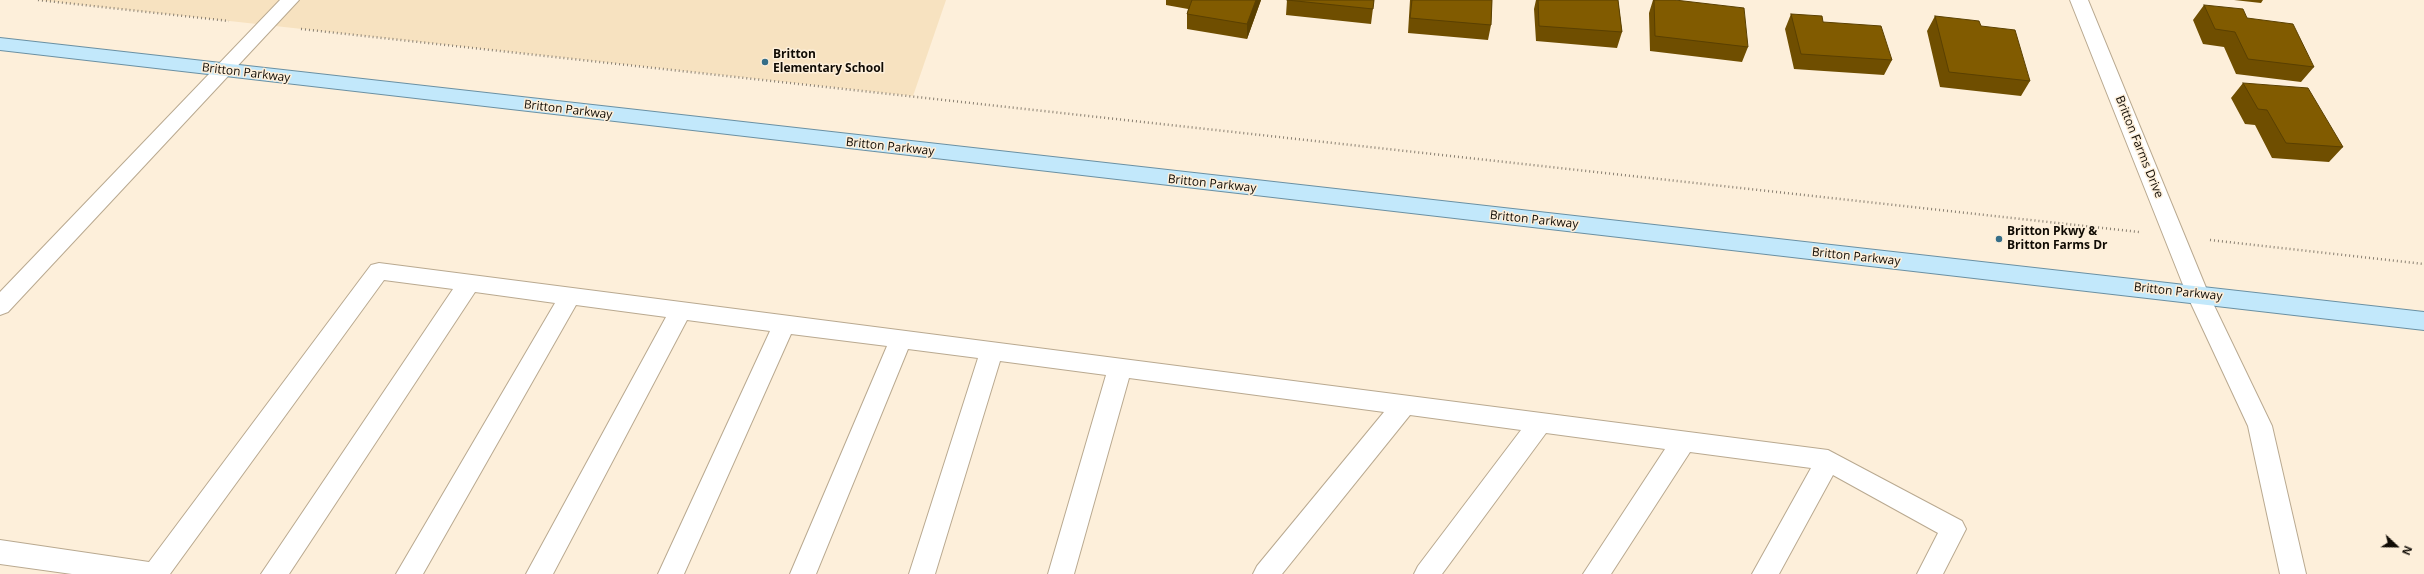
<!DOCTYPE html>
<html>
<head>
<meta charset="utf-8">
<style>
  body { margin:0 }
  #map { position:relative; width:2424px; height:574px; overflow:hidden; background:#fdefda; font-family:"Open Sans",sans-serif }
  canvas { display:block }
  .north { position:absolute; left:2376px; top:526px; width:40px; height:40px; -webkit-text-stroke:3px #fdefda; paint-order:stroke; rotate:112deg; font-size:11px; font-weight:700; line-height:16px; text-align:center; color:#100b04 }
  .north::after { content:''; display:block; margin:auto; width:14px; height:18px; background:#100b04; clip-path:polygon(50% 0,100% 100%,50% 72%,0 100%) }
</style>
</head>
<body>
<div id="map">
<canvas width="2424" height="574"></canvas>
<div class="north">N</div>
</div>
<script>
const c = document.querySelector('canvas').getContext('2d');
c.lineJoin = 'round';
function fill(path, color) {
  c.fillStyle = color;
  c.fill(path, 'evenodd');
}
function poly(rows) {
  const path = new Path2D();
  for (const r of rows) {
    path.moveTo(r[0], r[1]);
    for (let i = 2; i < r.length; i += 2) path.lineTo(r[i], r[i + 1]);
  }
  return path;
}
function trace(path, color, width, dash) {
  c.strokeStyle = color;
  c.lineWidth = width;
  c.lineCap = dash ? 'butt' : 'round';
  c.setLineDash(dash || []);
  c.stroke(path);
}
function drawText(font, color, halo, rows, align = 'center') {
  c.font = font + ' "Open Sans",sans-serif';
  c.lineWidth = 3;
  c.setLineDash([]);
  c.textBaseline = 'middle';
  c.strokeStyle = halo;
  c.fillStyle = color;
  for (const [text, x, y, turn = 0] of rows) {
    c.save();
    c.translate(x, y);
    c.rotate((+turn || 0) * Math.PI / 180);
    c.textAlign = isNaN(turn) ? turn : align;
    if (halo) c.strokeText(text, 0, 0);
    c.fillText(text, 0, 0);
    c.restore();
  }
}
fill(poly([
  [38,0,946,0,913,96]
]), '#f7e2c0');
const minor = poly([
  [280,0,299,0,8,312,0,315,0,292,280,0],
  [2070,0,2088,0,2209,295,2272,426,2306,574,2280,574,2248,426,2187,295,2070,0],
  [379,263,1828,450,1962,521,1966,529,1943,574,1917,574,1938,533,1833,475,1779,574,1752,574,1811,468,1690,452,1611,574,1583,574,1665,449,1546,433,1442,574,1414,574,1418,566,1521,430,1410,415,1282,574,1253,574,1257,566,1384,412,1129,378,1074,574,1048,574,1106,375,1000,361,935,574,909,574,978,358,908,349,816,574,790,574,887,346,791,334,684,574,658,574,770,331,687,320,553,574,526,574,666,317,576,305,423,574,396,574,555,303,475,292,289,574,261,574,453,289,384,280,170,574,72,574,0,564,0,540,149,562,371,265,379,263]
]);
const major = poly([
  [0,38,2424,312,2424,330,0,50,0,38]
]);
trace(minor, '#b9a990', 2);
trace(major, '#6a90a3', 2);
trace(poly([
  [38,0,229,21],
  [301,29,2139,232],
  [2210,240,2424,264]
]), '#8a8072', 2.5, [1, 3]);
fill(minor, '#fff');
fill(major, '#c2e8fb');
fill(poly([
  [1166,0,1261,0,1247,39,1187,29,1187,14,1188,9,1166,5],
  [1287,0,1374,0,1371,24,1286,15],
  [1410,0,1492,0,1491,25,1488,40,1408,33],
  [1536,0,1618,0,1622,32,1617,48,1536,41,1534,9],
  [1653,0,1675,0,1748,47,1742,62,1650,51,1649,13],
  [2234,0,2263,0,2261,3],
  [2204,5,2247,18,2314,67,2301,82,2236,74,2224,47,2203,44,2193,20],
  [1791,14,1823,22,1892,60,1884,75,1794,69,1785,29],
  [1935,16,1981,26,2030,81,2021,96,1940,87,1927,31],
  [2243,83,2343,147,2329,162,2272,158,2255,125,2245,124,2231,98]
]), '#6f4e00');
fill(poly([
  [1256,0,1261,0,1247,39,1247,24]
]), '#5a4000');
const building = poly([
  [1192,0,1256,0,1247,24,1187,14,1192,0],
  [1287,0,1374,0,1373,9,1287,0],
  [1412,0,1492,0,1491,25,1410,18,1412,0],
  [1538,0,1618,0,1622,32,1539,26,1538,0],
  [1654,0,1675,0,1744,8,1748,47,1655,36,1654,0],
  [2204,5,2243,9,2247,18,2293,24,2314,67,2248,59,2235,32,2215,29,2204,5],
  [1791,14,1822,16,1823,22,1881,26,1892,60,1801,54,1791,14],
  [1935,16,1979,21,1981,26,2015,30,2030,81,1949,72,1935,16],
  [2243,83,2308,88,2343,147,2286,143,2267,110,2258,109,2243,83]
]);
fill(building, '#815b00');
trace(building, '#5a4000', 1);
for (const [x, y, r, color] of [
  [765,62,4,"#366e88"],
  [1999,239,4,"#366e88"]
]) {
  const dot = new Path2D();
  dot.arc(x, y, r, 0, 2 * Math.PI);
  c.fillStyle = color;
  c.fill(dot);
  trace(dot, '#fdefda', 1.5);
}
drawText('bold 12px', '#100b04', '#fdefda', [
  ["Britton",773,55],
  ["Elementary School",773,69],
  ["Britton Pkwy &",2007,232],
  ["Britton Farms Dr",2007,246]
], 'left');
drawText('12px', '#100b04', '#fdefda', [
  ["Britton Parkway",246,73,7],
  ["Britton Parkway",568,110,7],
  ["Britton Parkway",890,147,6],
  ["Britton Farms Drive",2139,147,68],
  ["Britton Parkway",1212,184,6],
  ["Britton Parkway",1534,220,6],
  ["Britton Parkway",1856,257,6],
  ["Britton Parkway",2178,292,6]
]);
</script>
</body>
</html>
